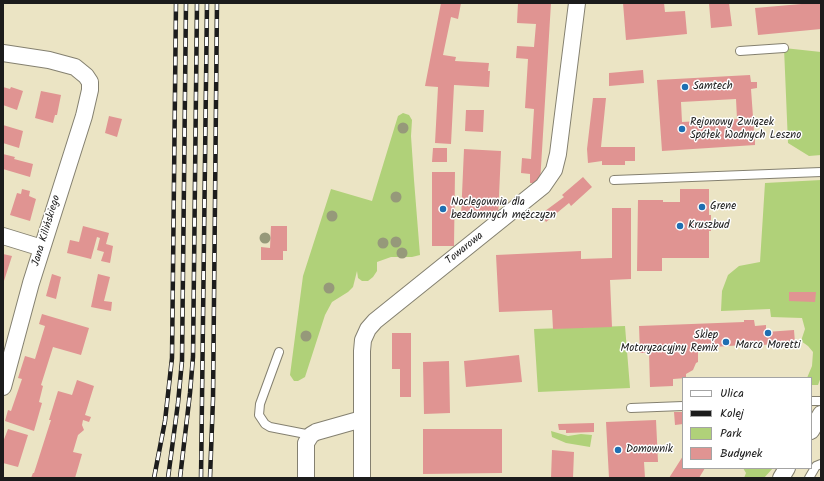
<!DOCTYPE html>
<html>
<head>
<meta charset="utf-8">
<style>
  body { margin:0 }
  #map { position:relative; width:824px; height:481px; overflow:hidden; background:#ebe4c4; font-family:Kalam,sans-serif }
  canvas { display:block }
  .frame { position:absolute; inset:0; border:4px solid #1c1c1c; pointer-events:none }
  .legend { position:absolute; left:682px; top:377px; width:130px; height:92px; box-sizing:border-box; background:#fff; border:1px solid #a4a4a4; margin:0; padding:5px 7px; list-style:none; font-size:12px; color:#1c1c1c }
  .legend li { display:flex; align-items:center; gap:8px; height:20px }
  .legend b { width:20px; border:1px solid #a4a4a4 }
</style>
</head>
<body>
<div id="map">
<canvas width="824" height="481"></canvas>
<div class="frame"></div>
<ul class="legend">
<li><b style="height:5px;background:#fff"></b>Ulica</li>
<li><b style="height:5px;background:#1c1c1c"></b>Kolej</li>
<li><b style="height:11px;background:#b0d179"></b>Park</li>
<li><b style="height:11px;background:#e09492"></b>Budynek</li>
</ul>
</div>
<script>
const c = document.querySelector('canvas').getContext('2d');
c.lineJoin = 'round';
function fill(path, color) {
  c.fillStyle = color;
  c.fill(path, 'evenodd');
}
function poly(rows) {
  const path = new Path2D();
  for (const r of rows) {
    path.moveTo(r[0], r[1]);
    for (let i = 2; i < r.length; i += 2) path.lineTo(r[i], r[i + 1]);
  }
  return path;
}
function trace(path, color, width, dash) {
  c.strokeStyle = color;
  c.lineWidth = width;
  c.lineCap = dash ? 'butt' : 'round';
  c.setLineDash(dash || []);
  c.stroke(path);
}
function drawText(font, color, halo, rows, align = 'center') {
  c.font = font + ' Kalam,sans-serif';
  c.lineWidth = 3;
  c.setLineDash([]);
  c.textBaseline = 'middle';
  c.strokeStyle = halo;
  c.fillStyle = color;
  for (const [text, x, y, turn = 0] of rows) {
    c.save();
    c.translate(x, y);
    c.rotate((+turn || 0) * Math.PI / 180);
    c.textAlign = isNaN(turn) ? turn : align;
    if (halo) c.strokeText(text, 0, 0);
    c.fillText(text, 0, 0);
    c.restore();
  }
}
fill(poly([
  [784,48,821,52,821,155,809,156,788,143],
  [403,113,409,115,412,120,411,136,414,180,420,255,412,257,391,257,377,262,377,271,373,277,368,281,362,281,358,278,357,271,353,287,348,292,332,302,325,315,305,377,298,381,294,381,290,375,303,276,331,189,372,201,398,116],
  [821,180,821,377,818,385,811,385,811,378,807,378,812,366,813,352,808,346,801,341,805,329,802,318,771,317,770,309,721,311,722,291,728,275,739,266,760,262,765,183],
  [625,326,630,388,538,392,534,329],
  [551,431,568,436,581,434,592,435,590,447,566,443,552,437],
  [743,468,773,468,764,478,744,478,746,473]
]), '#b0d179');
fill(poly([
  [441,3,461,3,458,19,451,17,443,55,456,57,455,61,489,63,488,71,490,71,489,87,454,85,451,144,435,143,438,87,425,86],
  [518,3,551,3,540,183,530,183,530,174,521,173,522,158,531,159,534,109,525,108,528,59,516,58,517,46,534,47,536,24,517,23],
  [623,3,664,3,665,12,685,11,687,34,626,40],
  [709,3,729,3,732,26,711,28],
  [813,3,821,3,821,29,758,35,755,8],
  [643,70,644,83,609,86,609,73],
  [750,75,751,82,757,82,757,88,751,89,754,131,760,131,761,137,755,138,755,145,662,151,657,80],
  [736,99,737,119,682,122,681,102],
  [3,87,10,89,11,87,23,91,17,110,3,105],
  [41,91,61,95,57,115,55,115,53,123,35,118],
  [593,98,606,98,601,147,635,147,635,161,625,161,625,165,602,165,602,161,588,163,587,149],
  [466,110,484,110,483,132,465,131],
  [109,116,122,119,117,137,105,133],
  [3,125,23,131,19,148,3,143],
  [433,148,447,148,447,162,432,162],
  [464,149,501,151,498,219,461,217],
  [3,154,15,157,14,159,33,164,30,177,3,169],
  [432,172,455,172,454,246,432,246],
  [583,177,592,187,571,206,569,203,546,222,541,214,564,197,562,195],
  [22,189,30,191,29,196,36,199,30,221,10,215,17,193,21,194],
  [680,189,709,189,709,215,711,215,711,231,709,231,709,258,662,258,662,271,637,271,638,200,663,200,663,202,680,202],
  [612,208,631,208,631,279,610,280,612,327,553,329,552,310,499,312,496,255,581,251,581,259,612,258],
  [83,226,109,233,106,244,113,246,110,263,101,261,104,252,97,250,100,238,97,237,91,259,67,253,70,240,79,242],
  [271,226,287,226,287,251,283,251,283,260,261,260,261,247,270,248],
  [3,254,12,256,3,284],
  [52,274,61,277,56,299,46,296],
  [98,274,110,277,104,301,112,302,111,311,91,307],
  [789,292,816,292,815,302,789,301],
  [42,314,89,328,81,355,53,347,41,385,43,386,39,402,42,403,34,431,5,421,8,410,11,411,22,379,18,378,25,356,35,359,45,326,39,324],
  [744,320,754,320,755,326,766,325,766,332,794,330,795,343,745,346,744,345,698,348,698,362,696,363,693,370,686,374,686,378,673,379,673,386,650,387,649,353,640,353,639,326,744,322],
  [392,333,411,333,411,397,400,397,400,369,392,369],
  [519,355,522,382,466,387,464,361],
  [449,361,450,413,424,414,423,362],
  [77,380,94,386,85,415,91,417,89,422,83,420,82,425,84,430,78,435,73,452,82,454,75,478,31,478,33,473,34,473,49,426,51,420,49,420,58,391,72,395],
  [674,412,683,412,683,424,675,425],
  [656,420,658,462,644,462,645,478,609,478,606,422],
  [594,423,594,432,566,433,566,430,559,430,558,424],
  [8,429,28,435,18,467,3,463,3,442],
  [423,429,502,429,502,473,423,474],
  [552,450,574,452,573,478,551,478],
  [683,456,683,468,705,468,699,478,669,478]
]), '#e09492');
const service = poly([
  [740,51,784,48],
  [614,180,821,172],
  [279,352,260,404,259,415,265,424,270,427,311,435],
  [811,401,821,401],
  [631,408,683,406],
  [809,478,816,466,821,464]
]);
const minor = poly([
  [3,53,49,60,75,67,86,76,90,82,90,90,84,116,31,283,3,387],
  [3,236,42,248],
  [811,431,821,414],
  [306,478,306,443,311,435,316,432,362,419],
  [362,478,362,351,363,340,368,329,375,321,543,186,554,170,558,154,577,3],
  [781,478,787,468]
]);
trace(service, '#848070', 10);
trace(minor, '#848070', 18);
trace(service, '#fff', 8);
trace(minor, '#fff', 16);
const rail = poly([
  [154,478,165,421,172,358,176,3],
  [168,478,178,403,182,361,186,3],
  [180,478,190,393,193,357,197,3],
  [201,478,207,3],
  [210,478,213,399,217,3]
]);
trace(rail, '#1c1c1c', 4.5);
trace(rail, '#fff', 3, [9]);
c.fillStyle = '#96997a';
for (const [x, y] of [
  [403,128],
  [396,197],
  [332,216],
  [265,238],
  [396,242],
  [383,243],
  [402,253],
  [329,288],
  [306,336]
]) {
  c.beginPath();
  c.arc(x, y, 5.5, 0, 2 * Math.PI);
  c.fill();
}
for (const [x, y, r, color] of [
  [685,87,4,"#1f6fb2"],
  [682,129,4,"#1f6fb2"],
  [702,207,4,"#1f6fb2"],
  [443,209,4,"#1f6fb2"],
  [680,226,4,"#1f6fb2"],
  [768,333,4,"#1f6fb2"],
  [726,342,4,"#1f6fb2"],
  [618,450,4,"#1f6fb2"]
]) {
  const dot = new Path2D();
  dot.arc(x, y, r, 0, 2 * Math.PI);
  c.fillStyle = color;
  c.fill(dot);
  trace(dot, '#fff', 1.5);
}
drawText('11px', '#1c1c1c', '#fff', [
  ["Samtech",693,87],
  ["Rejonowy Związek",690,123],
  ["Spółek Wodnych Leszno",690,136],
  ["Noclegownia dla",451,203],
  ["bezdomnych mężczyzn",451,216],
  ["Grene",710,207],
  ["Kruszbud",688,226],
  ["Sklep",718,336,"right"],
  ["Motoryzacyjny Remix",718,349,"right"],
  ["Marco Moretti",768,346,"center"],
  ["Domownik",626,450]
], 'left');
drawText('11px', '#1c1c1c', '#fff', [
  ["Jana Kilińskiego",47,231,-73],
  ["Towarowa",465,249,-39]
]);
</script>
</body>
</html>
